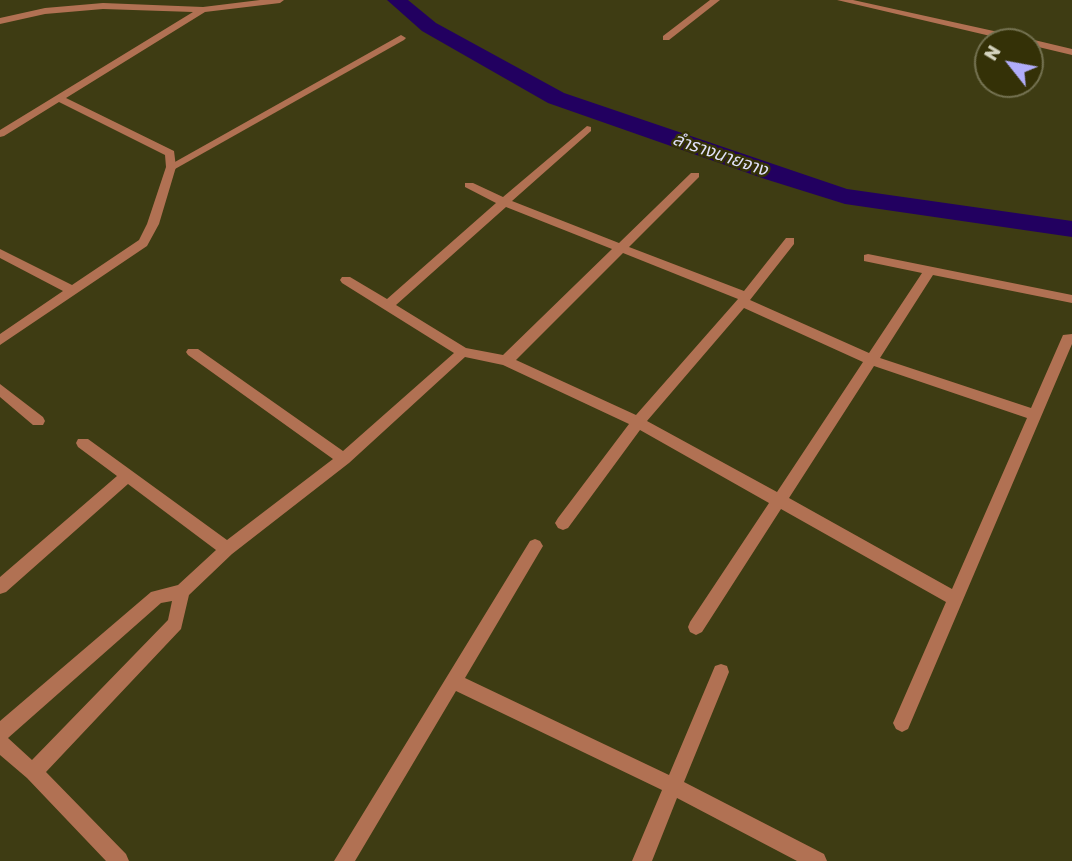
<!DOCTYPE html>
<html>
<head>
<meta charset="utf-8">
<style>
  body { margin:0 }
  #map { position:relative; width:1072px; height:861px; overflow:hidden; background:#3e3c13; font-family:Rubik,sans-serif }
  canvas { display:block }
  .north { position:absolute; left:974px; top:28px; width:70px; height:70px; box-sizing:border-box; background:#343107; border:2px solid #747251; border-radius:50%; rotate:301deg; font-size:19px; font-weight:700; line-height:28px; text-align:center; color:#d5d4bf }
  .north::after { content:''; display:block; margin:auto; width:24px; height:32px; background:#b1adfa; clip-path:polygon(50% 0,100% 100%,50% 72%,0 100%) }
</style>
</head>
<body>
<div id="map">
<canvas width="1072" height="861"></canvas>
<div class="north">N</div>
</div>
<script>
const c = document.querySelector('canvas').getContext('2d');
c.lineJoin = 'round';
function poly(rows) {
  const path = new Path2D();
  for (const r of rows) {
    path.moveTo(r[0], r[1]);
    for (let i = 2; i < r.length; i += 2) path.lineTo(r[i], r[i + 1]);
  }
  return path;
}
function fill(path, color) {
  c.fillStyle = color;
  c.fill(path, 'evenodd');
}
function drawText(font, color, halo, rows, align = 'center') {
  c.font = font + ' Rubik,"Noto Sans Thai",sans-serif';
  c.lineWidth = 5;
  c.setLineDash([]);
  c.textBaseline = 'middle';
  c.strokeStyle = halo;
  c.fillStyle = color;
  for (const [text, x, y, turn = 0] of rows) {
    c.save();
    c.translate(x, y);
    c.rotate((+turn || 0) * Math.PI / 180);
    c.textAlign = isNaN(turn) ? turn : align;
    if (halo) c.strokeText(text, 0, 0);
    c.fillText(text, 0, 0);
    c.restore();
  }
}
fill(poly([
  [387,0,408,0,436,23,564,93,847,189,1072,221,1072,237,845,204,765,179,548,103,422,31,387,0]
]), '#220060');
fill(poly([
  [401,35,406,38,404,40,175,169,171,170,166,167,401,35]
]), '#b17153');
fill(poly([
  [260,0,284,0,280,3,205,12,66,98,174,151,176,167,159,224,147,246,0,345,0,334,63,291,0,258,0,249,72,285,139,240,147,224,166,167,165,155,59,102,4,136,0,137,0,130,193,12,103,9,45,14,0,24,0,18,45,8,103,3,203,7,260,0],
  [710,0,720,0,669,40,663,40,663,36,710,0],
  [837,0,853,0,1030,39,1072,49,1072,55,1030,45,1030,42,1016,42,837,0],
  [587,126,591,127,591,131,512,201,619,243,691,173,699,173,699,177,629,247,744,291,786,238,794,238,794,244,750,300,869,353,922,273,864,261,864,255,868,254,1072,295,1072,303,933,275,880,358,1031,408,1063,335,1072,334,1072,344,908,729,902,732,896,729,893,723,946,602,781,509,702,632,696,635,690,632,688,627,690,622,769,503,640,430,568,528,563,530,558,528,555,523,558,518,629,424,503,365,465,357,349,463,232,554,189,595,181,629,46,772,126,854,129,861,106,861,27,778,0,755,0,721,151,592,178,585,216,550,128,484,6,592,0,594,0,577,117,476,78,447,76,443,78,439,88,439,227,540,333,459,188,355,186,352,188,349,198,349,343,451,454,353,342,283,340,280,342,277,350,277,387,299,496,203,465,187,465,183,473,183,503,197,587,126],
  [506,207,612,249,503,355,466,348,396,305,506,207],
  [623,253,738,299,636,415,516,360,623,253],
  [744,308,863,362,777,492,647,421,744,308],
  [874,366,1027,418,952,589,789,498,874,366],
  [172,601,168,620,32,760,8,738,161,603,172,601],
  [0,384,43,417,45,421,43,425,33,425,0,397,0,384],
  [535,539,540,541,543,546,540,551,465,678,669,775,715,666,721,664,727,666,729,672,684,782,824,854,827,861,797,861,677,798,652,861,632,861,662,790,456,691,355,861,334,861,530,541,535,539]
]), '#b17153');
drawText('italic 18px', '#dfdff9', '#343107', [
  ["ลำรางนายจาง",720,155,19]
]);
</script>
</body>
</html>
